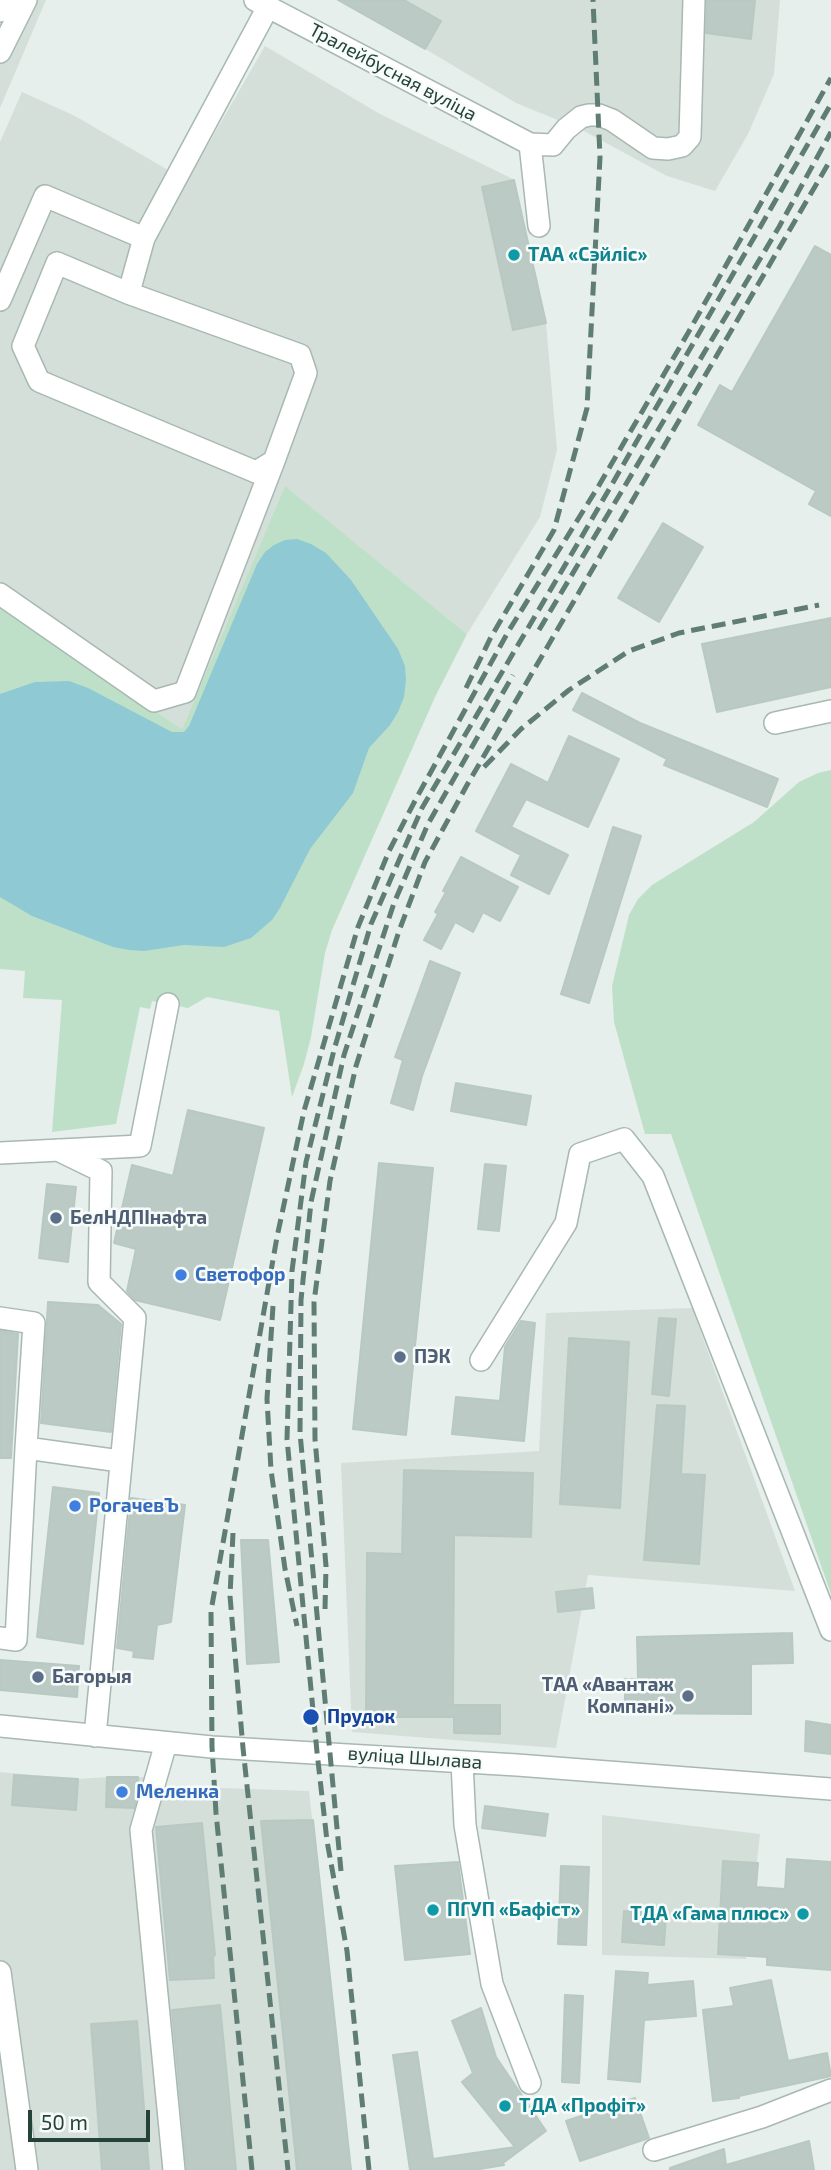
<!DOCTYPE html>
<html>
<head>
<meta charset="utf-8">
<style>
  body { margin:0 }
  #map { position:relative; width:831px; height:2170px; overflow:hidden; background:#e6efeb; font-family:"Exo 2",sans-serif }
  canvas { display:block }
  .scale { position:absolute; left:28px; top:2110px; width:122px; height:32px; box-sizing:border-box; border:4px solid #24423a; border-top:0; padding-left:9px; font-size:21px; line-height:24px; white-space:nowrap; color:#24423a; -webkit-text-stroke:5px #f7fbf9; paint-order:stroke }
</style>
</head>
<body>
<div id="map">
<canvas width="831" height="2170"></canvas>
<div class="scale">50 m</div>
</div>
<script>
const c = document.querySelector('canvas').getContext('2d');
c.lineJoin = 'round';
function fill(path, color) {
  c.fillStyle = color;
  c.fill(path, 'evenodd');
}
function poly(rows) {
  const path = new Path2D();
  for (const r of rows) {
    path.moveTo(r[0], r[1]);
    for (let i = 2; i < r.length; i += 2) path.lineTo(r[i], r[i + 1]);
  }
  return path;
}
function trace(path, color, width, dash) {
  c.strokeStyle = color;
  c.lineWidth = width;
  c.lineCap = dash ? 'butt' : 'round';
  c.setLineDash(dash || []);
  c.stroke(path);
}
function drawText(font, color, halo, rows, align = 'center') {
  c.font = font + ' "Exo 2",sans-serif';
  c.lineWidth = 5;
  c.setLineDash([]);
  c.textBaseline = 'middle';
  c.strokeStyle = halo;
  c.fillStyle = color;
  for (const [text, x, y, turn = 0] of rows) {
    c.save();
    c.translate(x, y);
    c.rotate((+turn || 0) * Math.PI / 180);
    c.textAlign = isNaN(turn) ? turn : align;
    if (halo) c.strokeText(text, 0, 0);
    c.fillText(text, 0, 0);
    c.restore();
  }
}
fill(poly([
  [0,0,46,0,0,108],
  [343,0,780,0,774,74,748,134,715,191,667,176,582,130,516,103],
  [265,46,380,114,515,180,482,187,513,330,546,323,557,450,540,517,467,634,285,487,182,729,0,608,0,142,22,92,75,116,187,181],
  [692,1308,795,1591,588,1575,556,1748,352,1732,341,1463,539,1451,546,1313],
  [0,1772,78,1779,107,1777,160,1777,162,1786,309,1791,351,2170,0,2170],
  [602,1815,760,1834,746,1959,602,1955]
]), '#d4dfda');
fill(poly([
  [285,486,467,634,435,697,332,930,325,953,311,1037,304,1064,292,1097,279,1011,207,997,188,1008,152,1001,150,1009,140,1007,116,1124,52,1132,62,1000,23,998,25,971,0,969,0,608,182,729],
  [831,770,831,1594,671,1134,645,1134,614,1022,612,986,629,915,638,899,652,885,754,822,799,782,818,773]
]), '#bfe0c8');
fill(poly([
  [297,539,311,544,326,553,351,580,398,649,405,666,406,680,404,697,398,712,390,725,369,748,353,793,310,849,280,908,272,920,251,938,224,947,184,945,144,951,129,950,113,947,32,916,0,897,0,694,35,682,69,681,88,688,172,732,184,732,189,726,257,564,265,552,274,545,285,540]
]), '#8ec9d4');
const building = poly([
  [338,0,404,0,441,21,425,49,338,0],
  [707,0,755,0,751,39,706,33,707,0],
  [514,180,546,323,513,330,482,187,514,180],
  [815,246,831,255,831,516,809,504,816,491,698,425,720,385,732,392,815,246],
  [663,523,703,547,659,622,618,598,663,523],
  [831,618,831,687,717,712,702,644,831,618],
  [582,693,640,723,778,779,767,807,664,765,667,759,573,710,582,693],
  [569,736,619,759,588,827,526,799,511,827,568,855,549,894,511,875,521,855,476,831,511,764,548,783,569,736],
  [613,827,641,836,589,1003,561,994,613,827],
  [461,857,518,887,500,921,483,912,473,932,455,922,441,949,424,940,438,914,435,912,446,892,443,891,461,857],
  [430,961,460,973,422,1076,413,1110,391,1103,403,1060,395,1057,430,961],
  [456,1083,531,1096,526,1125,451,1111,456,1083],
  [188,1110,264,1128,220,1320,135,1300,127,1291,136,1249,114,1243,132,1165,173,1176,188,1110],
  [379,1163,433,1168,406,1435,353,1429,379,1163],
  [485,1164,506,1166,499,1231,478,1229,485,1164],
  [47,1184,76,1187,68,1262,39,1258,47,1184],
  [48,1302,98,1305,121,1324,111,1432,41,1423,48,1302],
  [659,1318,676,1319,669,1396,652,1394,659,1318],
  [521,1321,535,1323,524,1441,452,1434,456,1397,500,1401,505,1347,521,1321],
  [0,1331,18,1334,11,1458,0,1458,0,1331],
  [569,1338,629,1342,620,1508,560,1504,569,1338],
  [657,1405,685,1406,681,1474,705,1475,699,1564,644,1560,657,1405],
  [404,1470,533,1473,531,1537,454,1535,453,1705,500,1705,500,1734,454,1733,454,1717,366,1717,367,1553,402,1554,404,1470],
  [53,1487,99,1493,83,1644,37,1637,53,1487],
  [131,1498,185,1505,171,1622,157,1625,153,1659,133,1657,134,1651,117,1648,131,1498],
  [241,1540,268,1540,279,1662,247,1664,241,1540],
  [592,1588,594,1608,558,1612,556,1592,592,1588],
  [792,1633,793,1663,751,1664,751,1714,625,1713,625,1679,638,1679,637,1637,792,1633],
  [0,1660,79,1666,77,1697,0,1690,0,1660],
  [806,1721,831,1725,831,1754,805,1751,806,1721],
  [14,1775,78,1779,76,1810,12,1805,14,1775],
  [107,1777,138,1777,138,1792,134,1808,106,1807,107,1777],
  [485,1806,548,1814,545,1836,482,1828,485,1806],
  [313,1820,351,2170,297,2170,261,1821,313,1820],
  [202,1823,215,1955,213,1956,214,1978,170,1980,156,1827,202,1823],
  [787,1859,831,1862,831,1970,767,1965,767,1957,718,1954,723,1861,758,1863,756,1887,785,1889,787,1859],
  [458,1862,470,1954,405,1960,395,1866,458,1862],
  [561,1866,589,1867,586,1945,558,1944,561,1866],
  [624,1911,666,1914,664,1945,622,1942,624,1911],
  [616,1971,648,1973,647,1985,693,1981,696,2016,644,2020,640,2082,608,2079,616,1971],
  [771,1980,788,2061,827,2053,831,2076,739,2096,739,2098,713,2101,703,2010,734,2006,730,1988,771,1980],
  [565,1995,583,1996,579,2083,562,2082,565,1995],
  [220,2005,236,2170,187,2170,172,2010,220,2005],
  [481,2008,496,2057,546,2131,503,2163,504,2165,474,2170,410,2170,393,2055,417,2052,433,2159,515,2147,462,2082,473,2073,452,2021,481,2008],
  [137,2021,149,2170,102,2170,91,2024,137,2021],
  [635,2098,649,2138,580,2161,566,2121,635,2098],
  [809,2141,814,2170,670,2170,670,2168,724,2149,726,2165,809,2141]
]);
fill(building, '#bbcac4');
trace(building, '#b8c9c2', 2);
const minor = poly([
  [255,0,530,144,553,145,566,129,581,117,589,115,599,115,612,120,653,148,668,149,682,146,690,137,694,0],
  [0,11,6,0],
  [0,52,26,0],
  [530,144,539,226],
  [57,263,128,293,300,355,306,373,274,461,256,472,39,381,23,346,57,263],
  [129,292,144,238,268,7],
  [0,300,45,196,144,238],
  [0,594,154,701,185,692,274,461],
  [775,723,831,711],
  [58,1150,101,1171,99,1282,135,1318,95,1736],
  [0,1153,140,1146,168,1004],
  [0,1318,34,1323,26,1448],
  [481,1360,566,1223,580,1154,624,1139,653,1176,831,1630],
  [0,1638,16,1640,26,1448,120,1461],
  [0,1726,212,1747,517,1765,831,1789],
  [166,1743,141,1830,174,2170],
  [462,1762,465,1825,492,1984,530,2083],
  [0,1972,27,2170],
  [654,2150,762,2117,831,2090]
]);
trace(minor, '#a8b8b2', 24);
trace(minor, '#fff', 21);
trace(poly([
  [539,630,779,227,831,132],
  [466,688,491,637,554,530,587,408,600,157,593,0],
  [484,767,521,729,569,690,629,651,679,633,819,605],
  [273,1306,267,1399,271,1470,285,1569,297,1626],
  [233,1533,230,1596,243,1748,288,2170],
  [325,1609,326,1566,315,1439,314,1302,330,1181,356,1066,399,931,425,862,467,785,831,159],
  [341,1871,300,1433,301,1300,311,1202,344,1055,394,903,428,824,513,675],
  [252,2170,216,1813,212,1747,211,1611,277,1237,304,1111,358,927,389,851,417,797,508,632,598,487,688,333,831,78],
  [369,2170,347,1951,327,1841,317,1752,287,1439,292,1271,306,1162,334,1050,371,924,422,808,581,538,831,104]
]), '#5f7d75', 5, [14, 7]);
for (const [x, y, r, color] of [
  [514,255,7,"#0f9aa8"],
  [56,1218,7,"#5c6f8a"],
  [181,1275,7,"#3f7fe0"],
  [400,1357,7,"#5c6f8a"],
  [75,1506,7,"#3f7fe0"],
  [38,1677,7,"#5c6f8a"],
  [688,1696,7,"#5c6f8a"],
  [311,1717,9,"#1a4fb4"],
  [122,1792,7,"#3f7fe0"],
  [433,1910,7,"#0f9aa8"],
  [803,1914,7,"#0f9aa8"],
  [505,2106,7,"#0f9aa8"]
]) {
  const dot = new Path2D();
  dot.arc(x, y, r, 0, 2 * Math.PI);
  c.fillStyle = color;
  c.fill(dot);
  trace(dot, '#f7fbf9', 2.5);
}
drawText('19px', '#24423a', '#f7fbf9', [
  ["Тралейбусная вуліца",393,72,28],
  ["вуліца Шылава",415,1758,4]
]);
drawText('bold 19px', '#0d838f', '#f7fbf9', [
  ["ТАА «Сэйліс»",528,255],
  ["ПГУП «Бафіст»",447,1910],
  ["ТДА «Гама плюс»",789,1914,"right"],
  ["ТДА «Профіт»",519,2106]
], 'left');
drawText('bold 19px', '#4e5e75', '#f7fbf9', [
  ["БелНДПІнафта",70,1218],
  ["ПЭК",414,1357],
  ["Багорыя",52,1677],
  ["ТАА «Авантаж",674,1685,"right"],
  ["Компані»",674,1707,"right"]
], 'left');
drawText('bold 19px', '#366cbe', '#f7fbf9', [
  ["Светофор",195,1275],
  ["РогачевЪ",89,1506],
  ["Меленка",136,1792]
], 'left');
drawText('bold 19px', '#164399', '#f7fbf9', [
  ["Прудок",327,1717]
], 'left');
</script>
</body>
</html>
